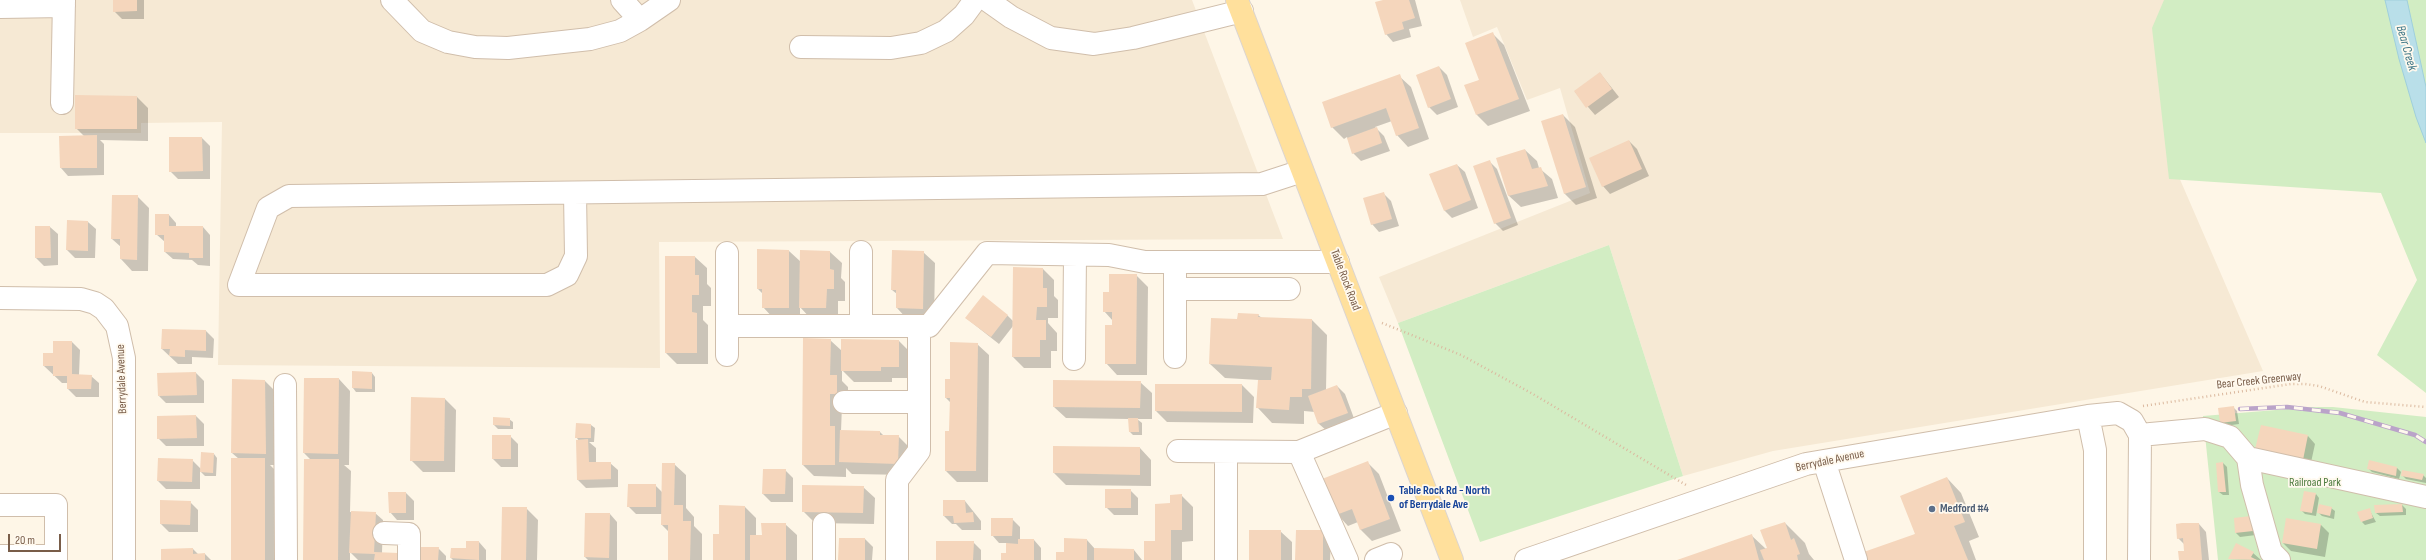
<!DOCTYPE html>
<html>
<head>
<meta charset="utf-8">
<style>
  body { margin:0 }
  #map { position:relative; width:2426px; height:560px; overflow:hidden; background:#fef6e7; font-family:"Sofia Sans Condensed",sans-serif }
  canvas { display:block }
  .scale { position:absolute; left:8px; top:534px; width:53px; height:18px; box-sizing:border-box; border:2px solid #795d49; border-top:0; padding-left:5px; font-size:12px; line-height:14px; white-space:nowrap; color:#795d49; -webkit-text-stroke:3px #fff9ee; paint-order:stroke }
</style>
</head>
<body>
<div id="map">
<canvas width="2426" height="560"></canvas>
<div class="scale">20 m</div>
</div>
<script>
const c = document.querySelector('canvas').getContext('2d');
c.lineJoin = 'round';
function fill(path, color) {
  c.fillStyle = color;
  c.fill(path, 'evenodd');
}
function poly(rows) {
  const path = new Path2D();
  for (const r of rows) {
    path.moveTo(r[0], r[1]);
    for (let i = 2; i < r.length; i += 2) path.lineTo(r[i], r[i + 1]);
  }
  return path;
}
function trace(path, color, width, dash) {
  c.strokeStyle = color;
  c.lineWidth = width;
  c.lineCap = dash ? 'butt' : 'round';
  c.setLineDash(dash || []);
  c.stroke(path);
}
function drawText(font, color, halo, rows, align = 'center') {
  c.font = font + ' "Sofia Sans Condensed",sans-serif';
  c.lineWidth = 3.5;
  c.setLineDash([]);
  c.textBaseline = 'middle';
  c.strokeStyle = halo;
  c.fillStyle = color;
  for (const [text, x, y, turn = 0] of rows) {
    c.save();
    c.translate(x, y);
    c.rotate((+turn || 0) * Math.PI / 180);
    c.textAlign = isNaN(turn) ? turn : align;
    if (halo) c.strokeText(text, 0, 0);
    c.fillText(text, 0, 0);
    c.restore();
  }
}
fill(poly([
  [0,0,1192,0,1283,239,659,242,660,368,218,365,222,122,141,123,141,133,0,133],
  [1460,0,2164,0,2172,161,2263,371,1773,451,1683,476,1609,245,1398,323,1379,277,1590,193,1560,88,1527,100,1497,27,1473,37]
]), '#f6e9d4');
fill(poly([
  [2164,0,2426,0,2426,393,2377,355,2417,280,2381,193,2169,179,2152,28],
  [1609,245,1683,476,1480,542,1398,323],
  [2312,407,2333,407,2426,417,2426,560,2218,560,2203,416]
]), '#d2edc3');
const water = poly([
  [2385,0,2407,0,2426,87,2426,143,2416,117,2399,59,2385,0]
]);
fill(water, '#b9dfe9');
trace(water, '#9fcfdc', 1);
fill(poly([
  [114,0,144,0,144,19,122,19,114,11],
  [1387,0,1415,0,1422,26,1409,29,1411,37,1393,42,1386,34],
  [1493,34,1504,45,1530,111,1488,126,1477,115,1466,86,1480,80],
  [1439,67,1447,75,1458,107,1437,115,1429,107],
  [1600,73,1619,97,1595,115,1575,92],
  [1399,76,1411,87,1429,139,1408,147,1397,135,1392,121,1375,127,1384,136,1390,151,1361,161,1353,153,1347,137,1344,139,1332,127],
  [137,97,148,108,148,141,100,140,104,144,104,175,68,176,61,168,85,137,76,128],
  [1563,115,1575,127,1597,198,1576,205,1564,193],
  [202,138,210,146,210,179,178,179,170,171],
  [1629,141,1637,149,1649,176,1610,194,1603,186],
  [1525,150,1537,161,1539,168,1552,179,1558,198,1521,207,1508,195],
  [1489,161,1497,169,1518,225,1503,231,1495,223],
  [1457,165,1465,172,1478,208,1452,218,1444,210],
  [1383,193,1391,201,1399,226,1379,232,1372,224],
  [137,196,149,208,148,271,132,271,121,259,121,247,112,239],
  [169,215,176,223,176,227,203,227,210,235,210,266,198,265,192,260,173,259,165,252,165,242,156,234],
  [68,221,88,222,96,229,95,258,75,258,67,250],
  [50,227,58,234,58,265,44,266,36,258],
  [789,251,801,262,801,251,830,252,842,263,841,278,845,282,845,301,838,301,838,319,811,319,800,307,800,320,774,319,763,307,763,294,758,289],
  [923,252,935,263,934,320,908,320,897,308,897,294,892,290],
  [666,257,695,257,707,268,707,284,711,288,711,306,703,306,703,320,708,325,708,364,677,364,666,353],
  [1043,269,1054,280,1054,296,1058,300,1058,318,1048,318,1048,323,1057,333,1057,351,1051,351,1051,368,1024,368,1013,357,1013,326,999,344,966,318,1007,315,1013,321],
  [1136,275,1148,287,1147,375,1117,375,1106,363,1113,321,1104,311,1110,293],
  [1258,315,1262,318,1312,320,1327,335,1326,391,1337,386,1345,394,1355,421,1327,431,1319,424,1315,412,1304,411,1304,424,1272,423,1258,408,1259,380,1225,378,1210,364,1238,320],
  [206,331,214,339,213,358,192,357,192,364,178,364,162,349],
  [830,340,842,351,899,341,910,352,910,378,892,378,892,382,854,382,842,370,842,381,848,387,848,406,842,406,841,431,880,432,884,436,898,436,910,448,909,475,852,474,846,468,846,477,814,476,803,465],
  [72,342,80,350,79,375,91,376,99,383,99,397,76,397,68,389,68,383,62,383,44,366,54,354],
  [977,344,989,355,988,482,957,482,946,471,950,432,951,403,946,398,951,380],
  [196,373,204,381,204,403,166,403,159,396],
  [372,373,375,377,375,392,356,392,353,388],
  [339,379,350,391,349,465,344,465,351,471,350,512,375,513,383,520,382,553,404,560,358,560,350,552,350,560,304,560,311,460,304,453],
  [265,381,276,392,277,465,270,465,276,471,276,560,232,560,239,459,232,453],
  [1140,382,1152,393,1152,419,1137,419,1142,423,1142,435,1133,435,1130,432,1129,419,1066,418,1054,407],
  [1242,385,1254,397,1253,423,1167,422,1156,411],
  [445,399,456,410,455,472,423,472,411,460],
  [2233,407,2237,411,2239,424,2224,426,2221,422],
  [196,416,204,424,204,446,166,446,158,438],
  [509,419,513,422,513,429,498,429,494,425],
  [591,425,595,428,594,442,589,442,596,448,596,463,610,463,618,470,618,487,586,488,578,480,579,441,577,438],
  [493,436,510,436,518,444,518,467,501,467,493,459],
  [2308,436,2315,444,2310,467,2264,456],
  [1140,448,1151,460,1151,486,1066,485,1054,473],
  [214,454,217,458,216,476,205,476,200,471,200,489,166,489,158,481,192,460,201,469],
  [1367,462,1379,474,1401,531,1372,541,1361,530,1358,522,1348,526,1337,514],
  [2223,463,2227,467,2229,495,2223,495,2219,492],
  [674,464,686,475,686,508,694,517,694,526,702,534,702,560,669,560,669,532,662,525,662,514,636,514,628,506,655,485,662,492],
  [2368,468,2397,468,2401,472,2399,479,2372,472],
  [785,470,793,478,793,502,771,502,763,494],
  [2402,475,2423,475,2426,478,2426,483,2406,479],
  [1947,478,1961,493,1979,537,1969,541,1976,560,1862,560,1916,534],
  [863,487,875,498,874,524,815,523,803,511],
  [1130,490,1138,498,1138,515,1114,515,1106,507],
  [406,493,414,501,414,520,397,520,390,512],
  [2316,494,2319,498,2316,516,2305,514,2301,510],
  [1182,496,1193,507,1193,541,1182,542,1182,560,1145,560,1156,542,1171,504],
  [161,501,190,502,198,510,198,532,169,532,161,524],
  [944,501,965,501,981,521,981,530,962,530,956,524,952,524,944,516],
  [2402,505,2406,509,2406,515,2380,516,2376,513],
  [745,507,756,518,756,536,763,536,785,524,797,535,797,560,714,560,720,535],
  [526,508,538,520,537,560,502,560],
  [2331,508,2335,511,2334,519,2322,516,2319,513],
  [2369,509,2376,522,2365,525,2362,522],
  [610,514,617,522,617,560,588,560,585,557],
  [2250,517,2256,535,2240,537,2236,533,2235,519],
  [1012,519,1020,527,1020,540,1034,540,1041,548,1041,560,1002,560,1007,554,1007,543,999,543,992,535],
  [2287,519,2321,525,2329,533,2325,557,2291,551,2283,543],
  [1785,523,1805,543,1809,554,1814,560,1679,560,1751,535,1766,549,1769,548],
  [2199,524,2206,532,2209,560,2180,560,2185,551,2185,545,2178,538],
  [1280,531,1292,542,1292,560,1250,560],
  [1323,531,1331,539,1330,560,1296,560],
  [865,539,873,547,872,560,839,560],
  [1087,540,1095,549,1134,550,1142,560,1057,560],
  [479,542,486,550,486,560,453,560,451,558],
  [973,542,981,550,981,560,937,560],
  [438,548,446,556,446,560,416,560],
  [193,549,198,554,205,554,211,560,162,560],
  [2253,553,2261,560,2229,559]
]), '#0003');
fill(poly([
  [113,0,137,0,137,11,113,12],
  [1383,0,1409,0,1415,18,1402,22,1404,29,1385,35,1375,2],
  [1493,32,1519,99,1476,115,1464,85,1479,80,1465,43],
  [1439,66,1451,99,1428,108,1416,75],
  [1600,72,1612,89,1586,108,1574,91],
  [1400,74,1419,128,1396,136,1386,108,1331,128,1322,102],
  [75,95,137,96,137,129,75,129],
  [1563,114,1586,187,1564,194,1541,121],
  [1377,127,1382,143,1352,154,1347,138],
  [97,135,97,168,60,168,59,136],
  [169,137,202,137,203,171,169,172],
  [1629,140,1642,169,1602,187,1589,158],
  [1525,149,1532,169,1541,167,1548,186,1508,196,1496,158],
  [1490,160,1511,218,1494,224,1473,166],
  [1457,164,1471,200,1444,211,1429,174],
  [1384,192,1392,219,1371,225,1363,198],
  [112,195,138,195,137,260,120,259,120,239,111,239],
  [155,214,169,214,169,226,203,226,203,258,189,258,189,253,164,252,164,235,155,235],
  [67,220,88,221,88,251,66,250],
  [35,226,50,226,51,258,35,258],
  [757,249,789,250,789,308,762,308,762,289,757,289],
  [800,250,830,251,830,269,834,270,834,289,827,289,826,308,799,308],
  [892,250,924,251,923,309,896,308,896,290,891,290],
  [665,256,695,256,695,275,699,275,699,295,692,295,692,312,697,313,697,353,665,353],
  [1013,267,1043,268,1043,288,1047,288,1047,307,1037,307,1036,320,1046,320,1046,340,1040,340,1040,357,1012,357],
  [1109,274,1137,274,1136,364,1105,364,1105,325,1112,325,1112,312,1103,312,1103,292,1109,292],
  [983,295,1008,315,991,337,965,318],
  [1238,313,1259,314,1258,317,1312,319,1311,389,1302,389,1302,397,1290,397,1289,410,1256,408,1258,380,1271,380,1272,367,1209,364,1211,318,1237,319],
  [162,329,206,330,206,351,185,350,185,357,169,356,170,349,161,349],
  [803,338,831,339,830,375,837,375,837,394,830,394,830,426,835,426,835,465,802,465],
  [841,339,899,340,899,367,881,367,881,371,841,371],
  [53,341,72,341,72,374,92,375,91,389,67,389,67,376,53,376,53,366,43,366,43,353,53,353],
  [950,342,978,343,976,471,945,471,945,431,949,431,950,398,945,398,945,379,950,379],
  [352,371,372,372,372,389,352,388],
  [196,372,197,395,158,396,157,373],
  [304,378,339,378,338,454,303,453],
  [232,379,265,380,266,454,231,453],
  [1053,380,1141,381,1140,408,1053,407],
  [1155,384,1242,384,1242,412,1155,411],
  [1337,385,1348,413,1318,424,1308,396],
  [411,397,445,398,444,461,410,461],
  [2234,406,2236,421,2220,423,2218,408],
  [196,415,197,438,157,439,157,416],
  [493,417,510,418,510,426,493,425],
  [1128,418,1138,418,1139,432,1129,432],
  [576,423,591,424,591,438,575,438],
  [2261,425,2308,435,2303,460,2255,449],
  [840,430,880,431,880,435,899,435,898,464,839,462],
  [492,435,511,435,511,459,492,459],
  [588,439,589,462,611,462,611,479,577,480,576,440],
  [1053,446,1140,447,1140,475,1053,473],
  [201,452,214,453,213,473,200,472],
  [158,458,193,459,192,482,157,481],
  [231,458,265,458,265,560,231,560],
  [304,459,339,459,338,560,303,560],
  [2369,460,2397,467,2396,476,2367,469],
  [1368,461,1390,519,1360,530,1352,509,1336,515,1322,479],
  [2223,462,2226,492,2218,492,2216,463],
  [662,463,675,463,674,505,683,505,683,521,691,521,690,560,668,560,668,525,661,525],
  [763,469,786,469,785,494,762,494],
  [2402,470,2424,474,2422,480,2401,476],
  [1947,477,1965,522,1954,526,1968,560,1861,560,1858,554,1915,534,1900,496],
  [628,484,656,484,656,507,627,507],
  [802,485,864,486,863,513,802,512],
  [1105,489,1131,489,1131,508,1105,508],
  [2304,491,2316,493,2312,513,2300,511],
  [388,492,406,492,406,513,389,513],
  [1182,494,1182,530,1171,530,1171,560,1144,560,1144,541,1155,541,1155,504,1170,503,1170,495],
  [160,500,191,501,190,525,160,524],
  [943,500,965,500,966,513,973,512,974,522,954,523,953,516,943,516],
  [2319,504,2332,507,2330,516,2317,513],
  [2402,504,2403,512,2375,513,2374,505],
  [719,505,745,506,745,560,713,560,713,534,719,534],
  [502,507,527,507,526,560,501,560],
  [2370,508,2373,518,2361,522,2357,512],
  [351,511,376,512,374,552,398,553,398,560,374,560,375,554,349,553],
  [585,513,610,513,609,558,584,557],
  [2251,516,2253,531,2235,533,2234,518],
  [991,518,1013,518,1012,536,991,536],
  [2286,518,2321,524,2317,549,2282,543],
  [1785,522,1791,540,1794,538,1800,554,1797,555,1798,560,1764,560,1760,550,1767,548,1760,530],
  [761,523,786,523,786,560,750,560,750,535,762,535],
  [2182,523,2199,523,2202,560,2179,560,2178,551,2184,551,2183,538,2177,539,2176,524],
  [1249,530,1281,530,1281,560,1249,560],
  [1296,530,1323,530,1323,560,1295,560],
  [1752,534,1759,560,1677,560],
  [839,538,865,538,865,560,838,560],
  [1064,538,1087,539,1087,560,1056,560,1056,552,1064,552],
  [1018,539,1034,539,1034,560,1001,560,1001,553,1006,553,1006,543,1018,544],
  [466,541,479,541,479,560,450,558,451,548,466,548],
  [936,541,974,541,973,560,936,560],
  [2236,543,2254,552,2251,557,2257,560,2228,559],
  [416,547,439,547,438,560,415,560],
  [193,548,193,554,205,553,205,560,161,560,161,549],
  [1094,548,1134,549,1134,560,1094,560]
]), '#f5d6bc');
const minor = poly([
  [392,0,422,31,448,42,475,47,508,48,590,39,620,31,640,20,669,0],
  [622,0,640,20],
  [987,0,1011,17,1051,38,1094,44,1133,38,1242,11],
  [0,7,64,6],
  [801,47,891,48,921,43,946,31,964,15,975,0],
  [62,103,64,0],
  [575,193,576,256,567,275,547,285,239,285,268,208,289,196,1262,184,1302,171],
  [861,252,861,326],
  [727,253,727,326,929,326,987,253,1109,255,1145,262,1338,262],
  [1175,289,1289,289],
  [0,298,81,299,95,303,104,309,117,326,124,358,124,560],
  [727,326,727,355],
  [1175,357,1175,274],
  [1074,359,1075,255],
  [285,385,286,560],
  [844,402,919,402],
  [2088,416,2095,450,2095,560],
  [2140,435,2205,429,2230,437,2248,458,2426,497],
  [1178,451,1299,452,1396,413],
  [1226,452,1226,560],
  [1299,452,1347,560],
  [2248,458,2252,485,2271,552,2279,560],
  [1824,461,1856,560],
  [0,505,56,505,56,560],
  [824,524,824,560],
  [384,533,409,534,409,560],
  [0,556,56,556],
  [897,560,897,480,919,451,919,326],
  [1376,560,1391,554],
  [1526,560,1806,464,2088,416,2118,413,2132,421,2140,435,2139,560]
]);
const major = poly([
  [1237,0,1452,560]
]);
trace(minor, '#d0beab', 24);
trace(major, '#dcd5d0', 24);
trace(poly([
  [1382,323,1461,355,1533,394,1686,485],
  [2143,406,2291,384,2305,384,2319,386,2365,402,2426,407]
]), '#dbb99f', 2.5, [1, 3]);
trace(minor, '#fff', 22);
trace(major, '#ffe09c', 22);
const rail = poly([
  [2240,409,2287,407,2340,413,2415,435,2426,442]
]);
trace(rail, '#baa3c9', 4.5);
trace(rail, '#fff9ee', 3, [9]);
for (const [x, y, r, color] of [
  [1391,498,4,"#1a4fb4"],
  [1932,509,4,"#5c6f8a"]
]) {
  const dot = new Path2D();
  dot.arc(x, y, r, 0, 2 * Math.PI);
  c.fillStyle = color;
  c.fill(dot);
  trace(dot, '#fff9ee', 1.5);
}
drawText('12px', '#795d49', '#fff9ee', [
  ["Table Rock Road",1345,280,69],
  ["Berrydale Avenue",122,379,-92],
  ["Bear Creek Greenway",2259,381,-6],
  ["Berrydale Avenue",1830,461,-12]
]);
drawText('12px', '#4c7a3d', '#fff9ee', [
  ["Railroad Park",2315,483]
]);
drawText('bold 12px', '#164399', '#fff9ee', [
  ["Table Rock Rd - North",1399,491],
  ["of Berrydale Ave",1399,505]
], 'left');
drawText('bold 12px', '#4e5e75', '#fff9ee', [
  ["Medford #4",1940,509]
], 'left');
drawText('italic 13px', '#3e7787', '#fff9ee', [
  ["Bear Creek",2406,48,74]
]);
</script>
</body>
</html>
